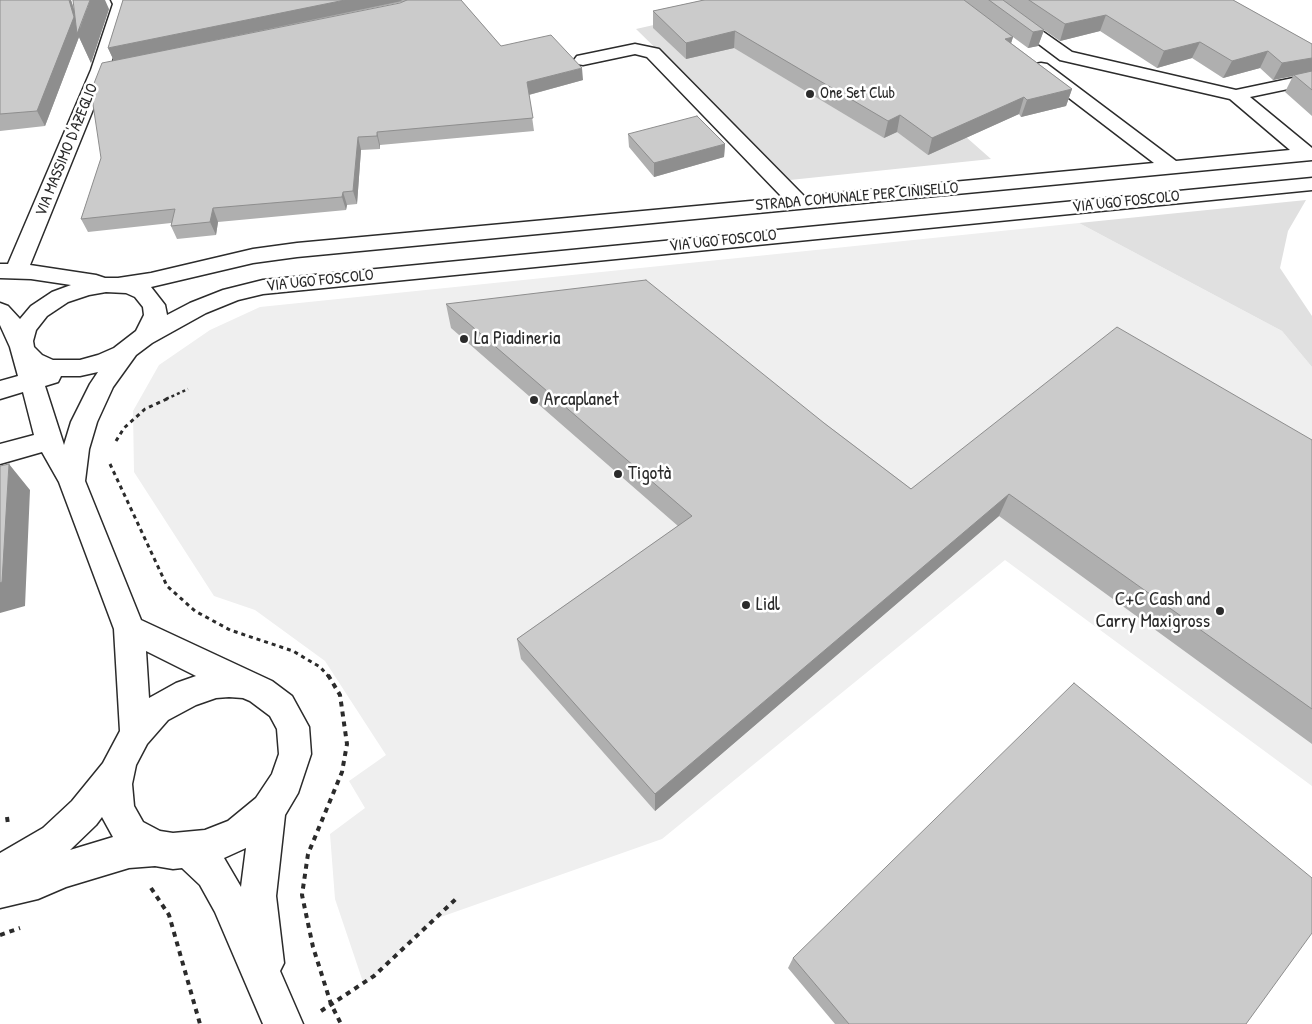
<!DOCTYPE html>
<html>
<head>
<meta charset="utf-8">
<style>
  body { margin:0 }
  canvas { display:block; background:#fff }
</style>
</head>
<body>
<canvas width="1312" height="1024"></canvas>
<script>
const c = document.querySelector('canvas').getContext('2d');
c.lineJoin = 'round';
function fill(path, color) {
  c.fillStyle = color;
  c.fill(path, 'evenodd');
}
function poly(rows) {
  const path = new Path2D();
  for (const r of rows) {
    path.moveTo(r[0], r[1]);
    for (let i = 2; i < r.length; i += 2) path.lineTo(r[i], r[i + 1]);
  }
  return path;
}
function trace(path, color, width, dash) {
  c.strokeStyle = color;
  c.lineWidth = width;
  c.lineCap = dash ? 'butt' : 'round';
  c.setLineDash(dash || []);
  c.stroke(path);
}
function drawText(font, color, halo, rows, align = 'center') {
  c.font = font + ' "Patrick Hand",sans-serif';
  c.lineWidth = 5;
  c.setLineDash([]);
  c.textBaseline = 'middle';
  c.strokeStyle = halo;
  c.fillStyle = color;
  for (const [text, x, y, turn = 0] of rows) {
    c.save();
    c.translate(x, y);
    c.rotate((+turn || 0) * Math.PI / 180);
    c.textAlign = isNaN(turn) ? turn : align;
    if (halo) c.strokeText(text, 0, 0);
    c.fillText(text, 0, 0);
    c.restore();
  }
}
fill(poly([
  [1079,223,1282,331,1312,367,1312,786,1005,560,662,839,435,919,364,985,335,899,330,834,365,808,349,781,386,755,325,661,255,610,214,596,134,472,133,411,159,365,210,330,260,307]
]), '#efefef');
fill(poly([
  [764,0,811,0,991,159,790,180,636,29],
  [1306,200,1288,231,1280,268,1312,316,1312,367,1282,331,1079,223]
]), '#e0e0e0');
const minor = poly([
  [111,0,127,0,129,4,109,70,30,265,96,275,105,278,118,278,151,273,253,249,297,243,783,198,647,57,635,54,583,65,577,64,574,60,577,56,635,44,659,49,804,196,1154,163,1035,72,1032,68,1035,64,1041,63,1047,64,1176,161,1290,150,1230,99,1060,60,980,0,998,0,1072,52,1236,90,1312,74,1312,84,1250,97,1312,148,1312,160,297,257,253,263,151,287,165,305,167,315,190,303,223,290,263,280,1312,178,1312,190,263,294,238,300,206,313,152,343,136,355,113,387,97,422,89,449,85,481,141,620,272,681,292,696,309,727,311,754,298,793,285,815,276,896,284,963,280,971,303,1024,263,1024,215,912,200,885,182,868,173,869,155,866,129,868,66,887,38,899,0,908,0,853,43,828,72,801,103,763,120,731,114,629,59,482,42,452,0,464,0,444,34,435,23,392,0,399,0,381,18,376,10,347,0,325,0,303,8,306,20,319,31,306,52,292,71,285,31,279,0,278,0,264,8,264,91,70,113,4,111,0],
  [106,292,126,293,135,297,143,307,144,315,136,331,114,348,98,355,80,360,53,360,42,355,34,347,33,341,36,330,47,316,68,302,89,295,106,292],
  [98,372,90,384,71,422,64,445,45,386,58,382,61,376,80,376,98,372],
  [146,651,196,676,176,683,149,698,146,651],
  [229,697,243,698,250,701,270,716,277,729,279,754,272,774,256,798,228,821,205,830,173,833,160,831,143,822,134,806,132,784,136,765,147,744,168,720,196,705,216,698,229,697],
  [102,817,113,837,70,850,96,825,102,817],
  [246,848,241,887,224,858,246,848]
]);
trace(minor, '#2b2b2b', 3);
trace(poly([
  [166,399,188,389]
]), '#2b2b2b', 2.5, [3, 3]);
trace(poly([
  [116,441,124,428,145,409,169,398],
  [110,464,167,586,195,611,230,630,293,651,320,667,329,677]
]), '#2b2b2b', 3, [4, 4]);
trace(poly([
  [328,675,340,695,347,744,342,772,308,854,302,895,313,947,331,1004,341,1024],
  [7,817,8,824],
  [151,888,169,915,200,1024],
  [0,935,20,928],
  [321,1011,374,976,458,897]
]), '#2b2b2b', 4, [5, 5]);
fill(minor, '#fff');
fill(poly([
  [0,0,71,0,74,10,109,9,91,63,79,37,45,126,0,131],
  [123,0,461,0,501,46,583,80,529,95,534,131,380,145,380,149,361,150,357,204,347,205,346,210,218,222,216,235,177,239,171,226,171,223,88,232,81,219,101,158,403,2,114,61,108,48],
  [704,0,1233,0,1312,44,1312,116,1285,92,1293,76,1273,80,1260,68,1223,78,1192,58,1157,68,1100,31,1060,41,1044,30,1038,46,1028,48,1013,37,1011,43,1072,89,1066,106,1021,117,1019,114,928,155,897,132,884,138,734,48,686,59,653,28,653,11],
  [628,134,725,144,724,157,654,177,629,147],
  [446,304,824,423,911,489,1312,440,1312,744,999,516,655,811,521,659,517,639,678,526,451,328],
  [793,958,1246,1024,835,1024,788,968]
]), '#afafaf');
fill(poly([
  [69,0,71,0,80,28,90,0,105,0,109,9,91,63,79,37,45,126,37,111],
  [345,0,401,0,402,1,114,61,108,48],
  [1106,15,1100,31,1060,41,1065,24],
  [1044,30,1038,46,1028,48,1033,32],
  [735,31,734,48,686,59,686,43],
  [1013,37,1008,53,1005,39],
  [1200,42,1192,58,1157,68,1164,51],
  [1268,51,1260,68,1223,78,1232,61],
  [1312,58,1312,73,1294,75,1293,76,1273,80,1282,63],
  [582,68,583,80,528,95,527,82],
  [1072,89,1066,106,1021,117,1027,100],
  [1024,97,1019,114,928,155,932,138],
  [900,115,897,132,884,138,888,121],
  [377,132,380,145,380,149,377,136],
  [358,137,361,150,357,204,353,191],
  [725,144,724,157,654,177,654,163],
  [343,192,347,205,346,210,342,197],
  [213,208,218,222,216,235,210,222],
  [9,464,30,490,25,606,0,613,0,583],
  [1009,494,999,516,655,811,655,794]
]), '#8e8e8e');
const building = poly([
  [0,0,69,0,74,17,37,111,0,114,0,0],
  [73,0,90,0,77,34,73,0],
  [123,0,345,0,108,48,123,0],
  [407,0,461,0,501,46,551,35,582,68,527,82,533,118,377,132,377,136,358,137,353,191,343,192,342,197,213,208,210,222,171,226,175,209,81,219,101,158,91,91,102,63,400,3,407,0],
  [704,0,964,0,1013,37,1005,39,1072,89,1027,100,1024,97,932,138,900,115,888,121,735,31,686,43,653,11,704,0],
  [989,0,1003,0,1044,30,1033,32,989,0],
  [1029,0,1233,0,1312,44,1312,58,1282,63,1268,51,1232,61,1200,42,1164,51,1106,15,1065,24,1029,0],
  [1312,71,1312,90,1294,75,1312,71],
  [697,116,725,144,654,163,628,134,697,116],
  [646,280,824,423,911,489,1117,327,1312,440,1312,709,1009,494,655,794,517,639,692,516,446,304,646,280],
  [9,464,2,582,0,583,0,466,9,464],
  [1074,683,1312,878,1312,933,1246,1024,849,1024,793,958,1074,683]
]);
fill(building, '#cbcbcb');
trace(building, '#8e8e8e', 1);
for (const [x, y, r, color] of [
  [810,94,5,"#2b2b2b"],
  [464,339,5,"#2b2b2b"],
  [534,400,5,"#2b2b2b"],
  [618,474,5,"#2b2b2b"],
  [746,605,5,"#2b2b2b"],
  [1220,611,5,"#2b2b2b"]
]) {
  const dot = new Path2D();
  dot.arc(x, y, r, 0, 2 * Math.PI);
  c.fillStyle = color;
  c.fill(dot);
  trace(dot, '#fff', 2);
}
drawText('16px', '#2b2b2b', '#fff', [
  ["One Set Club",820,94]
], 'left');
drawText('16px', '#2b2b2b', '#fff', [
  ["VIA MASSIMO D'AZEGLIO",67,150,-68],
  ["STRADA COMUNALE PER CINISELLO",857,197,-5],
  ["VIA UGO FOSCOLO",1126,202,-6],
  ["VIA UGO FOSCOLO",723,241,-6],
  ["VIA UGO FOSCOLO",320,281,-6]
]);
drawText('19px', '#2b2b2b', '#fff', [
  ["La Piadineria",474,339],
  ["Arcaplanet",544,400],
  ["Tigotà",628,474],
  ["C+C Cash and",1210,600,"right"],
  ["Carry Maxigross",1210,622,"right"],
  ["Lidl",756,605]
], 'left');
</script>
</body>
</html>
